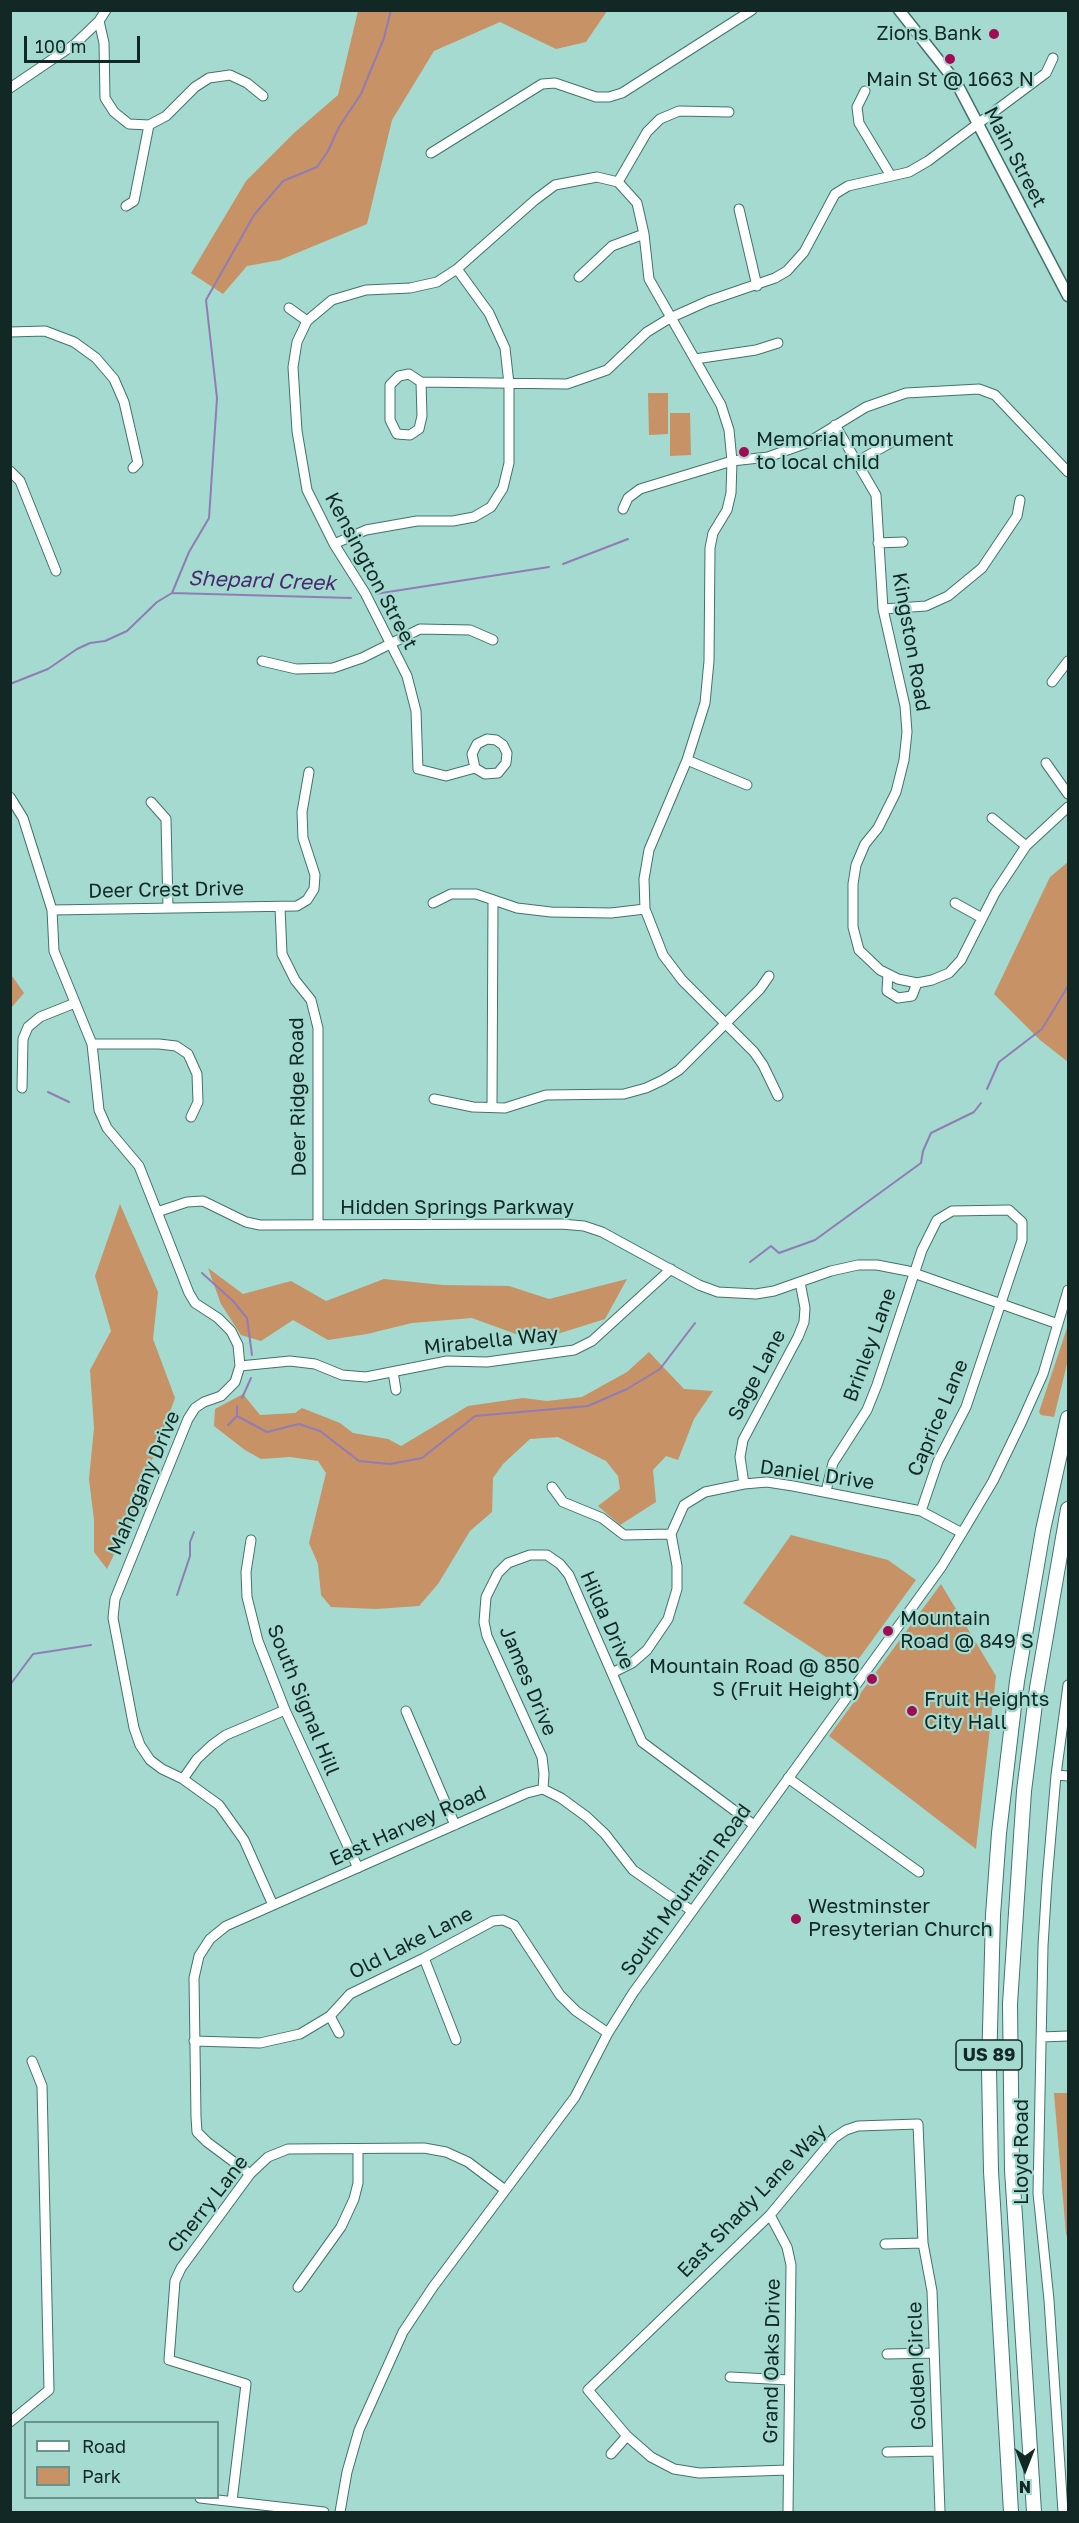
<!DOCTYPE html>
<html>
<head>
<meta charset="utf-8">
<style>
  body { margin:0 }
  #map { position:relative; width:1079px; height:2523px; overflow:hidden; background:#a4dacf; font-family:"Golos Text",sans-serif }
  canvas { display:block }
  .frame { position:absolute; inset:0; border:12px solid #122824; pointer-events:none }
  .legend { position:absolute; left:24px; top:2421px; width:195px; height:78px; box-sizing:border-box; background:#a4dacf; border:2px solid #6a938b; margin:0; padding:8px 10px; list-style:none; font-size:18px; color:#122824 }
  .legend li { display:flex; align-items:center; gap:12px; height:30px }
  .legend b { width:30px; border:2px solid #6a938b }
  .north { position:absolute; left:995px; top:2439px; width:60px; height:60px; -webkit-text-stroke:4px #a4dacf; paint-order:stroke; rotate:180deg; font-size:16px; font-weight:700; line-height:24px; text-align:center; color:#122824 }
  .north::after { content:''; display:block; margin:auto; width:21px; height:27px; background:#122824; clip-path:polygon(50% 0,100% 100%,50% 72%,0 100%) }
  .scale { position:absolute; left:24px; top:36px; width:116px; height:27px; box-sizing:border-box; border:3px solid #122824; border-top:0; padding-left:8px; font-size:18px; line-height:21px; white-space:nowrap; color:#122824; -webkit-text-stroke:4px #a4dacf; paint-order:stroke }
</style>
</head>
<body>
<div id="map">
<canvas width="1079" height="2523"></canvas>
<div class="frame"></div>
<ul class="legend">
<li><b style="height:8px;background:#fff"></b>Road</li>
<li><b style="height:16px;background:#c69266"></b>Park</li>
</ul>
<div class="north">N</div>
<div class="scale">100 m</div>
</div>
<script>
const c = document.querySelector('canvas').getContext('2d');
c.lineJoin = 'round';
function fill(path, color) {
  c.fillStyle = color;
  c.fill(path, 'evenodd');
}
function poly(rows) {
  const path = new Path2D();
  for (const r of rows) {
    path.moveTo(r[0], r[1]);
    for (let i = 2; i < r.length; i += 2) path.lineTo(r[i], r[i + 1]);
  }
  return path;
}
function trace(path, color, width, dash) {
  c.strokeStyle = color;
  c.lineWidth = width;
  c.lineCap = dash ? 'butt' : 'round';
  c.setLineDash(dash || []);
  c.stroke(path);
}
function drawText(font, color, halo, rows, align = 'center') {
  c.font = font + ' "Golos Text",sans-serif';
  c.lineWidth = 4.5;
  c.setLineDash([]);
  c.textBaseline = 'middle';
  c.strokeStyle = halo;
  c.fillStyle = color;
  for (const [text, x, y, turn = 0] of rows) {
    c.save();
    c.translate(x, y);
    c.rotate((+turn || 0) * Math.PI / 180);
    c.textAlign = isNaN(turn) ? turn : align;
    if (halo) c.strokeText(text, 0, 0);
    c.fillText(text, 0, 0);
    c.restore();
  }
}
fill(poly([
  [358,11,607,11,586,42,556,49,500,22,434,51,392,120,367,224,280,260,247,266,223,294,191,273,246,181,294,133,338,95],
  [648,393,668,393,668,434,649,435],
  [670,413,690,413,691,455,670,456],
  [1068,862,1068,1062,1040,1040,994,994,1050,877],
  [10,973,24,993,11,1008,10,1008],
  [120,1204,158,1292,153,1339,175,1398,127,1528,107,1569,94,1552,94,1520,89,1479,94,1428,90,1370,111,1331,95,1276],
  [208,1268,243,1294,291,1281,326,1301,384,1279,443,1285,509,1286,549,1299,627,1279,605,1319,535,1341,472,1318,412,1323,367,1334,328,1340,293,1320,261,1341,241,1335,221,1304],
  [1068,1325,1068,1360,1054,1417,1041,1415,1039,1412],
  [649,1352,684,1389,713,1391,694,1419,678,1460,666,1456,653,1470,656,1502,620,1525,598,1506,620,1489,618,1476,606,1461,558,1437,530,1439,503,1464,493,1478,492,1512,470,1531,438,1584,419,1606,376,1609,331,1607,321,1595,318,1564,309,1543,326,1473,318,1461,290,1457,261,1459,245,1450,214,1426,215,1409,243,1394,260,1415,295,1413,302,1408,340,1423,353,1433,388,1439,401,1446,468,1406,523,1398,547,1401,582,1397,627,1372],
  [791,1535,888,1560,916,1580,849,1672,743,1603],
  [941,1584,996,1676,976,1849,829,1736],
  [1054,2093,1068,2093,1068,2239,1066,2234]
]), '#c69266');
trace(poly([
  [563,564,628,539],
  [172,593,189,552,209,518,217,398,206,300,254,215,283,181,317,167,328,151,339,127,361,94,384,38,391,10],
  [375,594,549,567],
  [10,684,48,669,77,649,90,643,105,641,127,631,157,602,172,593,351,598],
  [987,1089,999,1062,1042,1029,1068,986],
  [48,1092,69,1102],
  [750,1262,771,1246,779,1253,815,1240,921,1163,923,1151,931,1133,974,1112,981,1103],
  [202,1273,233,1301,247,1318,252,1355],
  [242,1398,251,1378],
  [237,1406,237,1416,267,1432,299,1424,320,1431,359,1461,390,1464,422,1458,475,1416,588,1406,627,1389,660,1369,695,1323],
  [228,1425,236,1417],
  [177,1595,190,1556,190,1542,194,1532],
  [10,1685,33,1654,91,1645]
]), '#917cb5', 2);
const minor = poly([
  [99,21,104,43,105,98,114,112,129,124,149,125,166,116,195,87,209,78,230,75,247,83,263,96],
  [10,88,75,44,99,21,106,10],
  [865,91,857,107,859,123,891,176],
  [431,153,542,84,555,83,596,97,609,97,622,93,752,10],
  [618,182,647,132,660,119,679,111,729,112],
  [126,206,134,201,149,125],
  [739,209,757,286],
  [579,277,612,246,644,234],
  [289,308,307,321],
  [10,332,45,331,74,342,96,358,114,379,124,402,138,463,133,468],
  [695,359,756,350,778,343],
  [421,382,422,416,419,429,410,435,397,434,390,420,390,385,399,376,409,374,421,382,567,384,607,370,647,332,670,318,708,301,775,278,787,271,804,252,835,194,848,186,909,172,928,161,1046,73,1053,58],
  [835,425,876,495,883,609,905,706,907,732,904,760,896,792,878,828,865,844,856,865,853,884,853,927,859,950,880,970,898,979,917,983,932,980,949,973,961,960,995,893,1026,846,1068,807],
  [858,461,892,442],
  [10,471,20,481,56,571],
  [623,509,628,498,640,489,732,461,768,457,807,443,866,407,906,393,979,389,995,395,1068,472],
  [878,543,903,542],
  [334,544,366,530,417,521,453,521,474,517,491,507,503,488,509,463,509,384,505,348,489,313,457,269],
  [883,609,926,606,948,596,982,568,1017,516,1020,500],
  [262,661,296,669,333,668,362,658,420,629,470,630,493,640],
  [1052,682,1068,661],
  [687,760,747,785],
  [1046,763,1068,794],
  [475,768,485,774,498,773,506,763,507,753,503,745,496,740,487,739,477,744,472,754,475,768,446,776,418,769,416,711,407,676,365,593,334,544,307,490,297,431,293,367,297,342,307,321,332,300,366,290,410,288,437,282,457,269,535,200,555,185,597,177,618,182,637,203,644,234,649,279,721,405,729,430,732,461,731,493,727,510,713,533,710,548,709,661,705,703,687,760,649,850,644,879,645,909,663,955,682,980,754,1052,763,1065,778,1096],
  [10,797,23,818,52,910,54,951,92,1044,99,1110,107,1128,139,1166,189,1293,195,1303,218,1318,231,1331,238,1345,240,1366,235,1382,221,1396,204,1402,195,1408,188,1419,115,1599,113,1618,134,1728,140,1745,150,1760,162,1769,183,1779,219,1805,244,1840,273,1905],
  [151,802,166,819,168,908],
  [992,818,1026,846],
  [433,903,451,894,476,894,517,908,551,912,611,913,645,909],
  [955,903,982,918],
  [280,907,282,954,295,980,311,1000,318,1028,318,1225],
  [52,910,297,906,307,900,314,889,315,875,303,838,302,812,309,772],
  [888,974,887,991,898,998,912,996,917,983],
  [92,1044,159,1044,176,1046,188,1054,197,1074,198,1102,191,1117],
  [22,1088,23,1039,28,1027,40,1017,75,1003],
  [434,1099,473,1107,505,1108,546,1095,624,1094,646,1088,663,1080,679,1070,760,989,769,976],
  [492,1107,493,901],
  [157,1212,187,1202,203,1201,246,1222,260,1225,561,1224,584,1226,602,1232,699,1285,718,1292,756,1294,774,1291,831,1271,858,1265,877,1265,908,1271,1058,1324],
  [240,1366,290,1361,315,1364,342,1375,366,1377,447,1361,487,1362,574,1350,592,1341,671,1269],
  [393,1372,396,1390],
  [744,1484,740,1457,743,1440,798,1337,804,1322,805,1308,800,1282],
  [552,1487,563,1502,602,1518,624,1535,671,1534],
  [826,1491,833,1463,867,1410,877,1385,922,1250,937,1220,952,1211,1009,1210,1022,1222,1022,1240,966,1407,938,1461,921,1511],
  [251,1540,246,1572,247,1597,258,1641,285,1710,358,1868],
  [612,1673,632,1663,647,1650,668,1619,677,1589,677,1566,671,1534,684,1505,705,1492,744,1484,767,1482,793,1486,921,1511,962,1533],
  [406,1711,455,1825],
  [1056,1775,1068,1776],
  [788,1778,919,1872],
  [183,1779,197,1759,212,1745,226,1735,285,1710],
  [543,1789,544,1774,542,1757,487,1636,484,1622,486,1597,498,1573,508,1563,530,1555,547,1555,560,1564,569,1575,642,1742,754,1825],
  [424,1958,456,2040],
  [330,2016,339,2033],
  [1041,2037,1068,2036],
  [194,2041,260,2043,300,2034,330,2016,350,1994,424,1958,493,1921,503,1920,514,1925,560,1995,576,2011,608,2033],
  [250,2174,207,2142,197,2132,196,2117,194,1978,199,1956,210,1939,226,1926,527,1793,543,1789,561,1798,587,1817,605,1834,633,1870,692,1911],
  [770,2215,787,2247,791,2265,788,2512],
  [885,2244,923,2243],
  [298,2287,341,2227,354,2199,358,2183,358,2149],
  [887,2354,934,2353],
  [730,2377,789,2380],
  [10,2422,49,2390,42,2086,32,2061],
  [887,2452,938,2451],
  [611,2454,627,2436],
  [788,2470,699,2473,674,2469,651,2457,627,2436,588,2390,770,2215,834,2138,846,2130,858,2126,918,2124,923,2243,932,2291,940,2512],
  [200,2498,324,2512],
  [232,2501,246,2384,169,2360,175,2281,181,2268,250,2174,268,2157,288,2149,424,2148,446,2152,468,2162,505,2190],
  [340,2512,347,2472,359,2430,403,2332,433,2287,575,2097,608,2033,633,1993,942,1566,962,1533,993,1481,1022,1421,1043,1374,1068,1290],
  [1063,2512,1049,2300,1038,2193,1043,1946,1047,1881,1056,1775,1068,1685]
]);
const major = poly([
  [899,10,956,82,1068,296]
]);
const highway = poly([
  [1011,2512,991,2171,989,2069,993,1915,999,1833,1017,1681,1043,1530,1068,1418],
  [1034,2512,1012,2170,1010,2004,1024,1791,1037,1688,1068,1509]
]);
trace(minor, '#40746b', 11);
trace(major, '#40746b', 13);
trace(highway, '#40746b', 16);
trace(minor, '#fff', 9);
trace(major, '#fff', 10);
trace(highway, '#fff', 14);
for (const [x, y, r, color] of [
  [994,34,6,"#a00c53"],
  [950,59,6,"#a00c53"],
  [744,452,6,"#a00c53"],
  [888,1631,6,"#a00c53"],
  [872,1679,6,"#a00c53"],
  [912,1711,6,"#a00c53"],
  [796,1919,6,"#a00c53"]
]) {
  const dot = new Path2D();
  dot.arc(x, y, r, 0, 2 * Math.PI);
  c.fillStyle = color;
  c.fill(dot);
  trace(dot, '#a4dacf', 2);
}
for (const [x, y, w] of [
  [989,2055,66]
]) {
  const box = new Path2D();
  box.roundRect(x - w / 2, y - 15, w, 30, 4.5);
  c.fillStyle = '#a4dacf';
  c.fill(box);
  trace(box, '#122824', 1.5);
}
drawText('bold 18px', '#122824', null, [
  ["US 89",989,2055]
]);
drawText('20px', '#122824', '#a4dacf', [
  ["Zions Bank",982,34,"right"],
  ["Main St @ 1663 N",950,80,"center"],
  ["Memorial monument",756,440],
  ["to local child",756,463],
  ["Mountain",900,1619],
  ["Road @ 849 S",900,1642],
  ["Mountain Road @ 850",860,1667,"right"],
  ["S (Fruit Height)",860,1690,"right"],
  ["Fruit Heights",924,1700],
  ["City Hall",924,1723],
  ["Westminster",808,1907],
  ["Presyterian Church",808,1930]
], 'left');
drawText('20px', '#122824', '#a4dacf', [
  ["Main Street",1015,157,62],
  ["Kensington Street",371,571,62],
  ["Kingston Road",911,642,80],
  ["Deer Crest Drive",166,890,-1],
  ["Deer Ridge Road",298,1097,-91],
  ["Hidden Springs Parkway",457,1208],
  ["Mirabella Way",491,1341,-6],
  ["Brinley Lane",870,1345,-70],
  ["Sage Lane",757,1375,-62],
  ["Caprice Lane",938,1418,-67],
  ["Daniel Drive",817,1475,8],
  ["Mahogany Drive",144,1483,-67],
  ["Hilda Drive",607,1620,66],
  ["James Drive",528,1681,67],
  ["South Signal Hill",303,1700,68],
  ["East Harvey Road",408,1826,-24],
  ["South Mountain Road",686,1890,-54],
  ["Old Lake Lane",411,1943,-27],
  ["Lloyd Road",1022,2152,-90],
  ["East Shady Lane Way",752,2201,-46],
  ["Cherry Lane",208,2204,-52],
  ["Grand Oaks Drive",772,2361,-89],
  ["Golden Circle",917,2366,-92]
]);
drawText('italic 21px', '#482a70', '#a4dacf', [
  ["Shepard Creek",262,581,2]
]);
</script>
</body>
</html>
